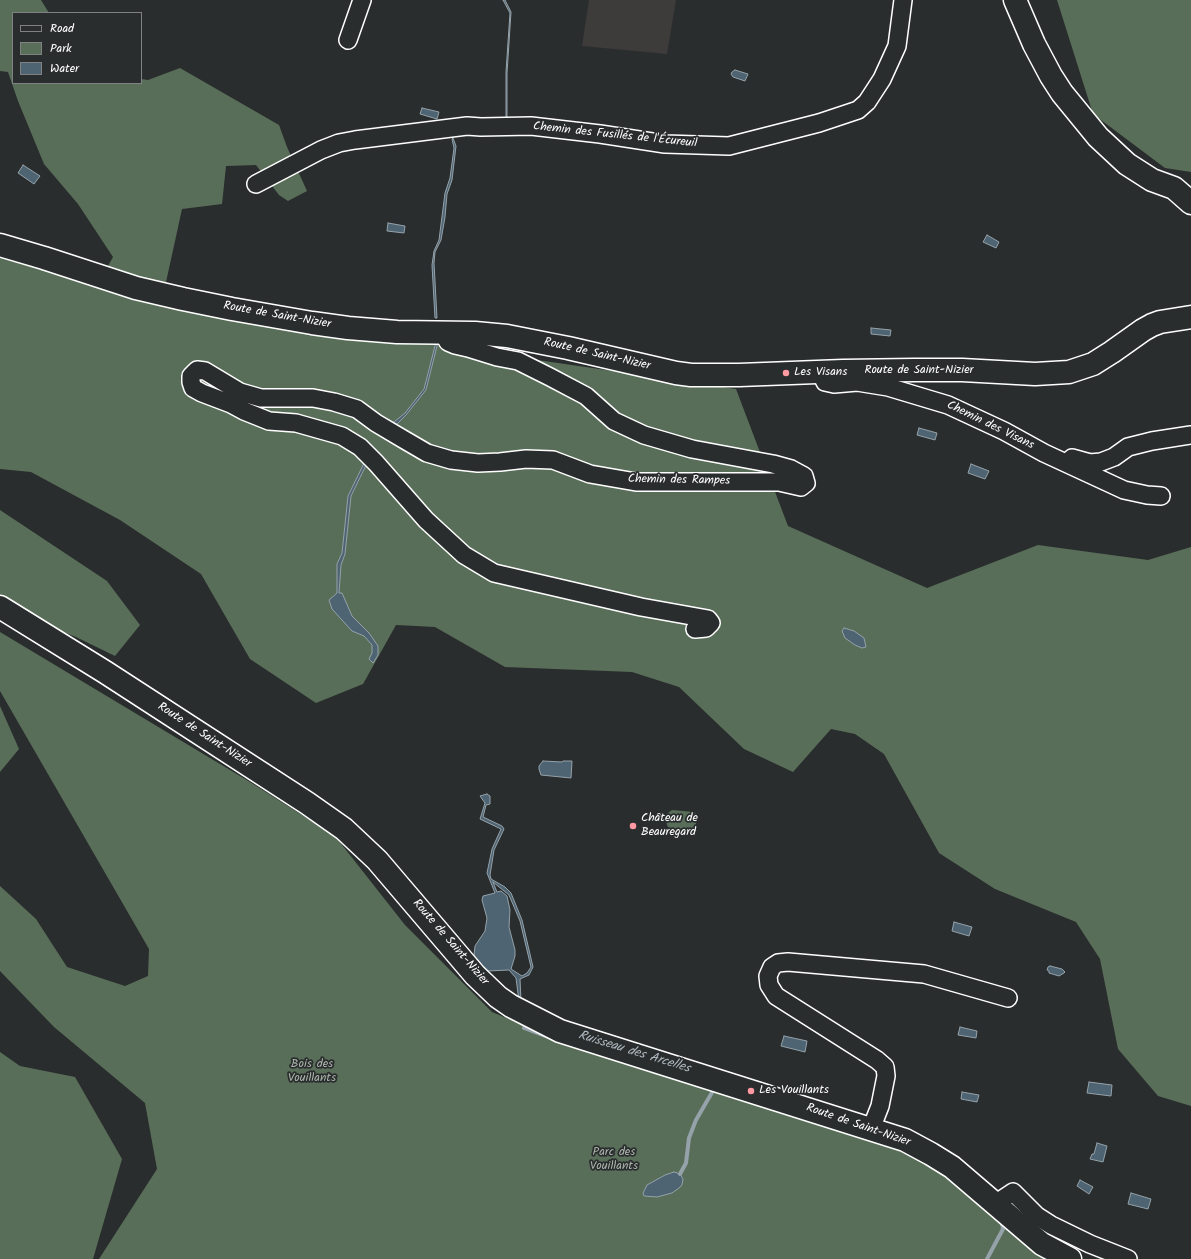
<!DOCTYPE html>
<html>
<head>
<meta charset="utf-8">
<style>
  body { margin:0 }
  #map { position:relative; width:1191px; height:1259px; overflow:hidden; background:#2a2d2e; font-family:Kalam,sans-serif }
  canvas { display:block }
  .legend { position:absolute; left:12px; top:12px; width:130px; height:72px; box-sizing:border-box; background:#2a2d2e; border:1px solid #7f8182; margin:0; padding:5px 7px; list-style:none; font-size:12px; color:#fff }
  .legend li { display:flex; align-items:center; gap:8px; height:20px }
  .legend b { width:20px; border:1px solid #7f8182 }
</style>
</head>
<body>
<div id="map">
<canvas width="1191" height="1259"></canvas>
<ul class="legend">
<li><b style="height:5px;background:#2a2d2e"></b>Road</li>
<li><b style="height:11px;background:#596e59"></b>Park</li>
<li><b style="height:11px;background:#4e6472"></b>Water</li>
</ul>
</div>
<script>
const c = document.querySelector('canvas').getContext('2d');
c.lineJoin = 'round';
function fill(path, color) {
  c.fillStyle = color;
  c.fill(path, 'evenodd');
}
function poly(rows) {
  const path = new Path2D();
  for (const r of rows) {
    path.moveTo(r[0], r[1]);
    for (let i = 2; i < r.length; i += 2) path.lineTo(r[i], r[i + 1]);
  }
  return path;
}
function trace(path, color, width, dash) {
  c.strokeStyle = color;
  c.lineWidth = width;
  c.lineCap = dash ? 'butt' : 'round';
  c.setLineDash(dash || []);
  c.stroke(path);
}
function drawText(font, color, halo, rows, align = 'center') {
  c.font = font + ' Kalam,sans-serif';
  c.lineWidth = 3.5;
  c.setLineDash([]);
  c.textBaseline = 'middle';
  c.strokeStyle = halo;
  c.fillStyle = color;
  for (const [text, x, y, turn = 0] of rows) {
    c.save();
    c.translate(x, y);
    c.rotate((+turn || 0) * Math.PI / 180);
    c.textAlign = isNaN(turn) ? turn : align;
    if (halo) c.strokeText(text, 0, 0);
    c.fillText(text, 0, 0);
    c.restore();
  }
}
fill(poly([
  [589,0,676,0,667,54,582,46]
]), '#3e3b3b');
fill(poly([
  [0,0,41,0,49,13,13,13,13,83,141,83,141,79,148,80,180,68,279,125,287,147,307,191,288,201,279,195,256,165,226,166,222,204,182,209,161,305,736,389,788,526,927,588,1038,545,1148,560,1191,547,1191,1106,1158,1096,1118,1049,1100,959,1076,922,995,889,939,853,884,754,855,734,831,729,793,772,744,749,679,687,632,672,505,667,435,627,396,625,363,684,316,703,250,659,201,574,120,520,31,472,0,469,0,257,97,286,113,257,78,204,44,164,18,101,8,72,0,71],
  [1057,0,1191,0,1191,172,1165,168,1093,114],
  [0,510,107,581,140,625,115,656,76,637,0,608],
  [0,632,250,782,335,836,405,925,492,1012,545,1034,876,1141,922,1159,951,1178,1054,1259,99,1259,157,1169,145,1103,54,1027,0,971,0,886,36,919,67,967,125,986,148,976,149,949,0,691],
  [0,706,19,749,0,772],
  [672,810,694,812,696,814,696,827,689,832,676,832,670,830,667,825,666,818,668,813],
  [0,1052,20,1066,75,1077,122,1159,93,1259,0,1259]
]), '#596e59');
const water = poly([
  [503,0,505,0,511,12,507,73,507,123,506,121,506,72,510,13,503,0],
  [735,70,748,74,745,81,733,77,731,74,732,72,735,70],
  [422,108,439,112,437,119,420,114,422,108],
  [453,138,456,146,452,180,447,194,445,217,441,240,435,252,434,263,437,318,435,318,432,265,434,251,439,240,445,193,450,178,454,148,452,139,453,138],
  [23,165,40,176,34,184,18,173,23,165],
  [388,223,405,226,404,233,387,231,388,223],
  [987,235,999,242,996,248,983,242,987,235],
  [871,328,891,330,890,336,871,334,871,328],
  [437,338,439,338,426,390,406,415,392,429,388,427,405,413,424,389,437,338],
  [919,428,937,433,935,440,917,435,919,428],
  [368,455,370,457,351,496,345,554,341,565,339,593,342,593,352,616,369,633,378,646,378,655,373,663,369,659,372,653,372,645,364,636,352,631,332,609,329,600,337,593,337,564,342,553,348,496,368,455],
  [971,464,989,471,985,479,968,473,971,464],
  [844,628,854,631,864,638,866,647,862,648,855,645,845,638,842,631,844,628],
  [543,761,562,762,563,761,572,761,571,778,541,775,539,769,539,766,543,761],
  [487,794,490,796,490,804,486,805,483,817,502,826,504,829,494,850,490,875,491,879,505,887,511,893,522,920,533,967,529,975,520,979,521,1001,519,1001,516,978,509,970,487,971,474,956,475,946,485,931,487,918,482,900,483,896,495,893,487,873,492,849,501,829,480,819,485,803,480,796,487,794],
  [493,882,509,895,520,921,531,967,527,973,522,976,511,969,515,956,515,950,509,927,510,910,507,896,501,891,497,892,493,882],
  [954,922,972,927,969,936,952,931,954,922],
  [1050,966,1062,969,1065,972,1064,973,1059,976,1049,973,1049,971,1047,970,1048,967,1050,966],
  [960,1027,977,1031,976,1038,958,1035,960,1027],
  [784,1036,807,1041,805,1052,781,1046,784,1036],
  [1089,1082,1112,1085,1111,1096,1087,1093,1089,1082],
  [962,1092,979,1095,977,1102,961,1099,962,1092],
  [1097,1143,1107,1146,1103,1162,1090,1159,1092,1154,1094,1154,1097,1143],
  [674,1172,680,1174,683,1179,682,1185,679,1188,672,1193,657,1197,644,1196,643,1193,647,1185,665,1175,674,1172],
  [1080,1180,1093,1187,1089,1194,1077,1186,1080,1180],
  [1131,1193,1151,1199,1148,1209,1128,1204,1131,1193]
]);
fill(water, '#4e6472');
trace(water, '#95a2aa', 1);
trace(poly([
  [524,1028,548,1037],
  [680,1174,686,1163,689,1138,696,1120,714,1089],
  [987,1259,1003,1229,1002,1223]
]), '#95a2aa', 4);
const minor = poly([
  [348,40,362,0],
  [256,184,321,150,339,143,355,140,467,126,481,127,531,126,600,134,665,144,729,146,819,123,858,110,867,102,882,79,897,46,903,0],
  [443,333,448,342,455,345,468,348,497,357,518,361,550,377,586,396,614,421,644,435,692,449,773,464,791,469,804,476,806,483,801,487,779,482,636,482,590,474,553,460,526,459,500,462,478,463,451,460,427,453,403,439,376,423,357,409,334,402,313,398,261,398,240,392,205,371,197,370,191,376,191,382,193,388,202,393,231,404,244,411,269,421,296,423,342,436,360,447,376,463,426,520,464,555,494,573,641,607,708,619,711,623,706,628,695,629],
  [822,372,823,378,825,382,834,384,857,382,888,387,948,405,1004,431,1044,453,1124,490,1147,495,1161,496],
  [1072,458,1090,463,1101,462,1114,457,1128,447,1152,441,1191,435],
  [871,1129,880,1106,886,1076,885,1067,877,1060,776,996,769,985,768,976,772,967,778,963,788,962,924,974,1008,998],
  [995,1204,1013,1192,1037,1216,1051,1225,1090,1244,1128,1259]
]);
const major = poly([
  [1015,0,1034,44,1051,76,1062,93,1098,137,1127,164,1152,180,1174,188,1191,203],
  [0,245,44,258,136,288,183,299,232,309,312,323,348,328,397,332,475,333,507,336,568,348,676,373,691,375,739,375,843,371,914,370,962,370,1035,374,1069,372,1093,364,1112,352,1143,330,1152,325,1160,322,1191,317],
  [0,607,105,672,307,803,344,829,377,860,475,975,498,997,511,1006,560,1031,905,1140,931,1154,952,1167,1042,1244,1070,1259]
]);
trace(minor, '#fff', 20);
trace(major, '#fff', 25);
trace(minor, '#2a2d2e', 17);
trace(major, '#2a2d2e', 22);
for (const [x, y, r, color] of [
  [786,373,4,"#ff9aa2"],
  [633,826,4,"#ff9aa2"],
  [751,1091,4,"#ff9aa2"]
]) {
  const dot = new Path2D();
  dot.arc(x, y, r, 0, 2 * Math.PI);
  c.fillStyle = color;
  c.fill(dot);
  trace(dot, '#2a2d2e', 1.5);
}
drawText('12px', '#fff', '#2a2d2e', [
  ["Chemin des Fusillés de l'Écureuil",615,136,6],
  ["Route de Saint-Nizier",277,316,10],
  ["Route de Saint-Nizier",597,355,13],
  ["Route de Saint-Nizier",919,371],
  ["Chemin des Visans",990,426,26],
  ["Chemin des Rampes",679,481,1],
  ["Route de Saint-Nizier",204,736,33],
  ["Route de Saint-Nizier",450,943,49],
  ["Route de Saint-Nizier",858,1126,19]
]);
drawText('12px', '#fff', '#2a2d2e', [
  ["Les Visans",794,373],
  ["Château de",641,819],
  ["Beauregard",641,833],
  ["Les Vouillants",759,1091]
], 'left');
drawText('12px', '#acb6ac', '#2a2d2e', [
  ["Bois des",312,1065],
  ["Vouillants",312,1079],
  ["Parc des",614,1153],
  ["Vouillants",614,1167]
]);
drawText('italic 13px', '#afb9c0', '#2a2d2e', [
  ["Ruisseau des Arcelles",634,1053,17]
]);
</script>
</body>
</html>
